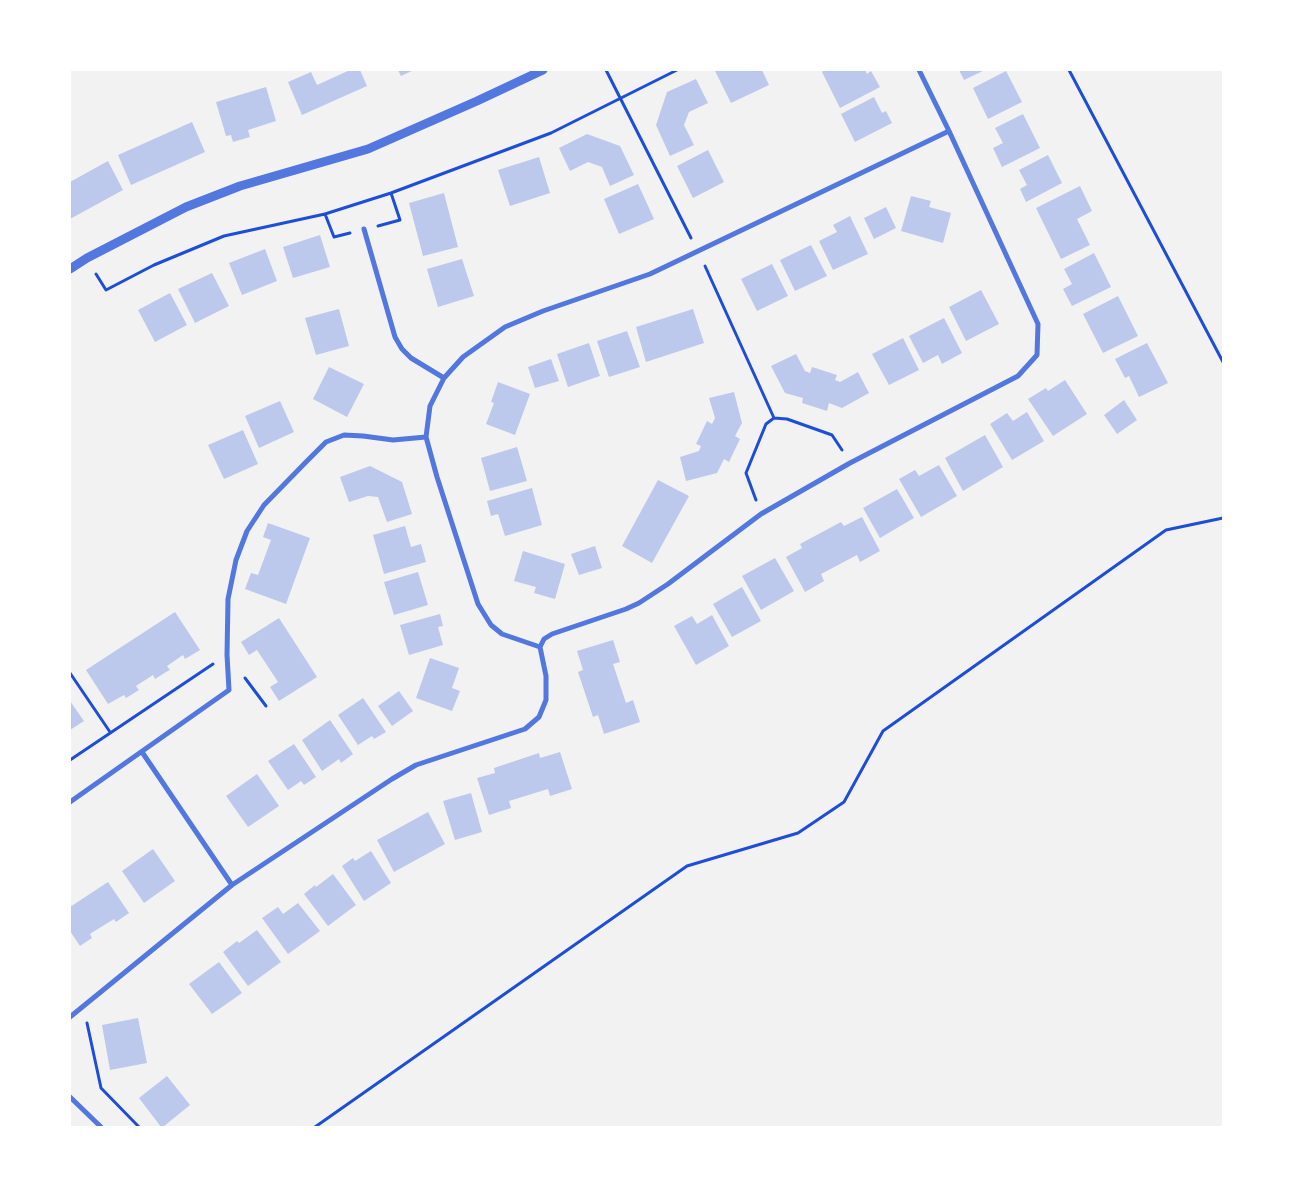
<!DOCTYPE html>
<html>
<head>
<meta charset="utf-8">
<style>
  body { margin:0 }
  #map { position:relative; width:1293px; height:1197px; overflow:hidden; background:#f2f2f2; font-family:Roboto,sans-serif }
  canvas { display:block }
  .frame { position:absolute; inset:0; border:71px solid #fff; pointer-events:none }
</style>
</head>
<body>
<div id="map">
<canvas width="1293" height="1197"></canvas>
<div class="frame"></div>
</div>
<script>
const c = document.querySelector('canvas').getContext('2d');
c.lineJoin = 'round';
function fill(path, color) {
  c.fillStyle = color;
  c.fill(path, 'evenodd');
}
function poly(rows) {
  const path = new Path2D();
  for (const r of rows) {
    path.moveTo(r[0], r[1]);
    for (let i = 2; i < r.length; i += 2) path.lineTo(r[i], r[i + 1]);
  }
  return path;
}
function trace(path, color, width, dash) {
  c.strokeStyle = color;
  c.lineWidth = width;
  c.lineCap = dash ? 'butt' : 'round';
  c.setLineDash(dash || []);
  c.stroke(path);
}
fill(poly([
  [350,70,360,70,367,86,302,115,288,82,311,72,317,85],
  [398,70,414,70,401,76],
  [716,70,762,70,769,85,731,103,715,71],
  [825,70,865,70,867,74,871,71,880,87,840,108,822,72],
  [959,70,985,70,964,80],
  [1006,71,1022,102,988,119,973,88],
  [696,79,708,103,689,112,684,125,694,145,670,156,656,125,667,92],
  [266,87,276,121,248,130,250,137,233,142,231,135,226,136,216,102],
  [874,97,882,113,886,111,892,123,855,142,841,114],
  [1023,114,1040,148,1002,167,993,148,1003,143,995,128],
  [192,122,205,152,131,185,118,155],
  [587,134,620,146,634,175,610,186,602,167,588,162,570,171,559,148],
  [708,150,724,182,693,198,677,166],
  [1048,155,1062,183,1026,202,1020,189,1027,185,1019,170],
  [539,157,550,193,510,206,498,170],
  [108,161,123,190,70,219,70,182],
  [638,184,654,219,619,234,604,199],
  [1080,186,1092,211,1077,219,1090,245,1061,259,1036,208],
  [444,193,458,247,423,256,409,203],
  [911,196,931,201,929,207,951,213,943,243,901,231],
  [886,207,896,228,874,239,864,218],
  [850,216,868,254,833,270,819,241,837,232,833,225],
  [320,235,330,267,293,278,283,247],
  [811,245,827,276,795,291,780,260],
  [265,249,277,281,242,295,229,263],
  [1094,253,1111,287,1072,306,1063,289,1072,284,1064,269],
  [462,259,474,296,438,307,427,269],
  [772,264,788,296,757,311,741,279],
  [212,273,229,306,195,323,178,289],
  [981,290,999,324,966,341,949,307],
  [170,293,187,325,155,342,138,310],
  [1118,296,1138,336,1103,353,1083,314],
  [339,309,349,346,316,355,305,318],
  [693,309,704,343,646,362,636,327],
  [944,318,962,353,942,364,938,355,923,363,909,336],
  [627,331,640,367,609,377,597,341],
  [903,338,919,370,889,385,872,354],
  [589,343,600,376,568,387,557,354],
  [1147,343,1168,383,1139,397,1129,376,1125,378,1115,359],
  [796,354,805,371,810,373,812,367,837,375,835,380,840,382,858,372,869,393,842,408,829,403,827,411,802,403,803,398,785,393,771,366],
  [551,359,559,381,535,388,528,367],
  [329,367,364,384,347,417,313,399],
  [1065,380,1087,414,1053,436,1028,399,1046,388,1048,391],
  [498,382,530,394,515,435,486,424,494,403,491,402],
  [734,392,742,423,735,436,740,439,729,462,724,459,717,473,686,481,680,457,699,451,701,446,696,444,707,421,712,424,715,418,709,398],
  [1124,400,1137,420,1117,434,1104,415],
  [280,401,294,432,259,448,245,416],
  [1027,412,1044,441,1012,460,990,424,1007,413,1013,421],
  [243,430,258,464,224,479,208,445],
  [985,435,1003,467,963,491,945,458],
  [517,447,527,481,490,491,481,458],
  [939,465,957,496,921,517,899,479,915,470,919,476],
  [370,466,402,482,412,514,387,522,378,497,368,496,349,502,340,477],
  [658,480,689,496,652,563,622,546],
  [532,488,542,525,505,536,498,514,491,516,487,501],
  [897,489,914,518,880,538,863,508],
  [862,517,880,551,860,562,857,555,821,574,824,581,805,592,786,557,802,548,800,544,841,522,844,526],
  [268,523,310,538,286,604,245,589,251,573,258,575,271,540,263,537],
  [405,526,411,547,421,544,426,562,384,574,373,535],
  [595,546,602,568,579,575,571,554],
  [523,551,565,564,555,599,534,593,536,587,514,581],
  [775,558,794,591,761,610,742,576],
  [418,572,428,605,394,615,384,582],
  [742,587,761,621,732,637,713,604],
  [175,612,200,650,185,659,183,655,167,666,170,670,166,672,155,679,153,675,136,686,139,690,126,698,124,695,108,704,86,670],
  [440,614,443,626,438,627,443,645,409,655,400,625],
  [712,615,729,646,696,665,674,626,692,616,697,624],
  [279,618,317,677,279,701,270,687,278,682,257,650,249,655,241,642],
  [613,640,620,662,613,664,626,703,633,700,640,722,604,734,598,715,593,717,578,672,583,670,577,651],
  [430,658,459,668,452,688,460,691,452,711,416,698],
  [399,691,413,711,392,726,378,706],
  [363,698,386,732,374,739,372,736,358,745,338,715],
  [70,701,84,721,70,730],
  [330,720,353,754,341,763,339,759,322,771,302,740],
  [294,744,316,777,304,785,301,781,288,790,268,761],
  [560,752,572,789,550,796,548,789,509,801,511,808,489,815,477,778,495,773,494,768,539,753,540,758],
  [257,774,279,806,248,827,226,796],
  [471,793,482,832,455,840,443,801],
  [428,812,445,844,394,872,377,840],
  [153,849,175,881,144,903,122,871],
  [371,851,391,883,364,901,342,866,353,858,355,861],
  [333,874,356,905,328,926,304,894,315,885,316,887],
  [108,882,129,913,116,922,114,919,93,932,90,934,92,938,80,946,70,931,70,907],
  [298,903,320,931,288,954,262,918,278,907,283,914],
  [257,930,281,962,248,986,223,952,237,941,239,943],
  [219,962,242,993,212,1014,189,984],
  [138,1018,147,1063,110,1070,102,1025],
  [167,1076,190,1105,163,1127,161,1127,139,1098]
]), '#bdc9ec');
trace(poly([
  [606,70,691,238],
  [1069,70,1223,362],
  [325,214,334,237,350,233],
  [378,226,400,220,391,193],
  [705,266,774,418],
  [96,274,106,290,154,265,224,236,325,214,391,193,551,133,677,70],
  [756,500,746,473,766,424,774,418,787,419,832,435,842,450],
  [70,673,110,732],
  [245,678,266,706],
  [70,760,213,664],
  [87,1023,101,1088,139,1127],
  [315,1127,687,866,798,833,844,802,883,731,1166,530,1223,518]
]), '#1d4ed8', 3);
trace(poly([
  [364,229,395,337,402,349,411,358,444,378],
  [540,647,502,634,491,625,478,604,437,477,426,437,430,406,444,378,463,357,505,327,543,311,650,274,949,131],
  [142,752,232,885],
  [70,802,229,690,227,655,228,599,236,560,247,531,264,505,307,461,326,442,344,435,363,436,393,440,426,437],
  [70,1017,232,885,392,779,416,765,525,729,539,717,546,700,546,676,540,647,544,639,552,634,626,609,639,603,668,584,761,514,850,463,1018,376,1037,355,1038,324,949,131,919,70],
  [70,1097,101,1127]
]), '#5277de', 5);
trace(poly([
  [70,269,87,258,186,207,240,186,368,149,477,101,543,70]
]), '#5277de', 9);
</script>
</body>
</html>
